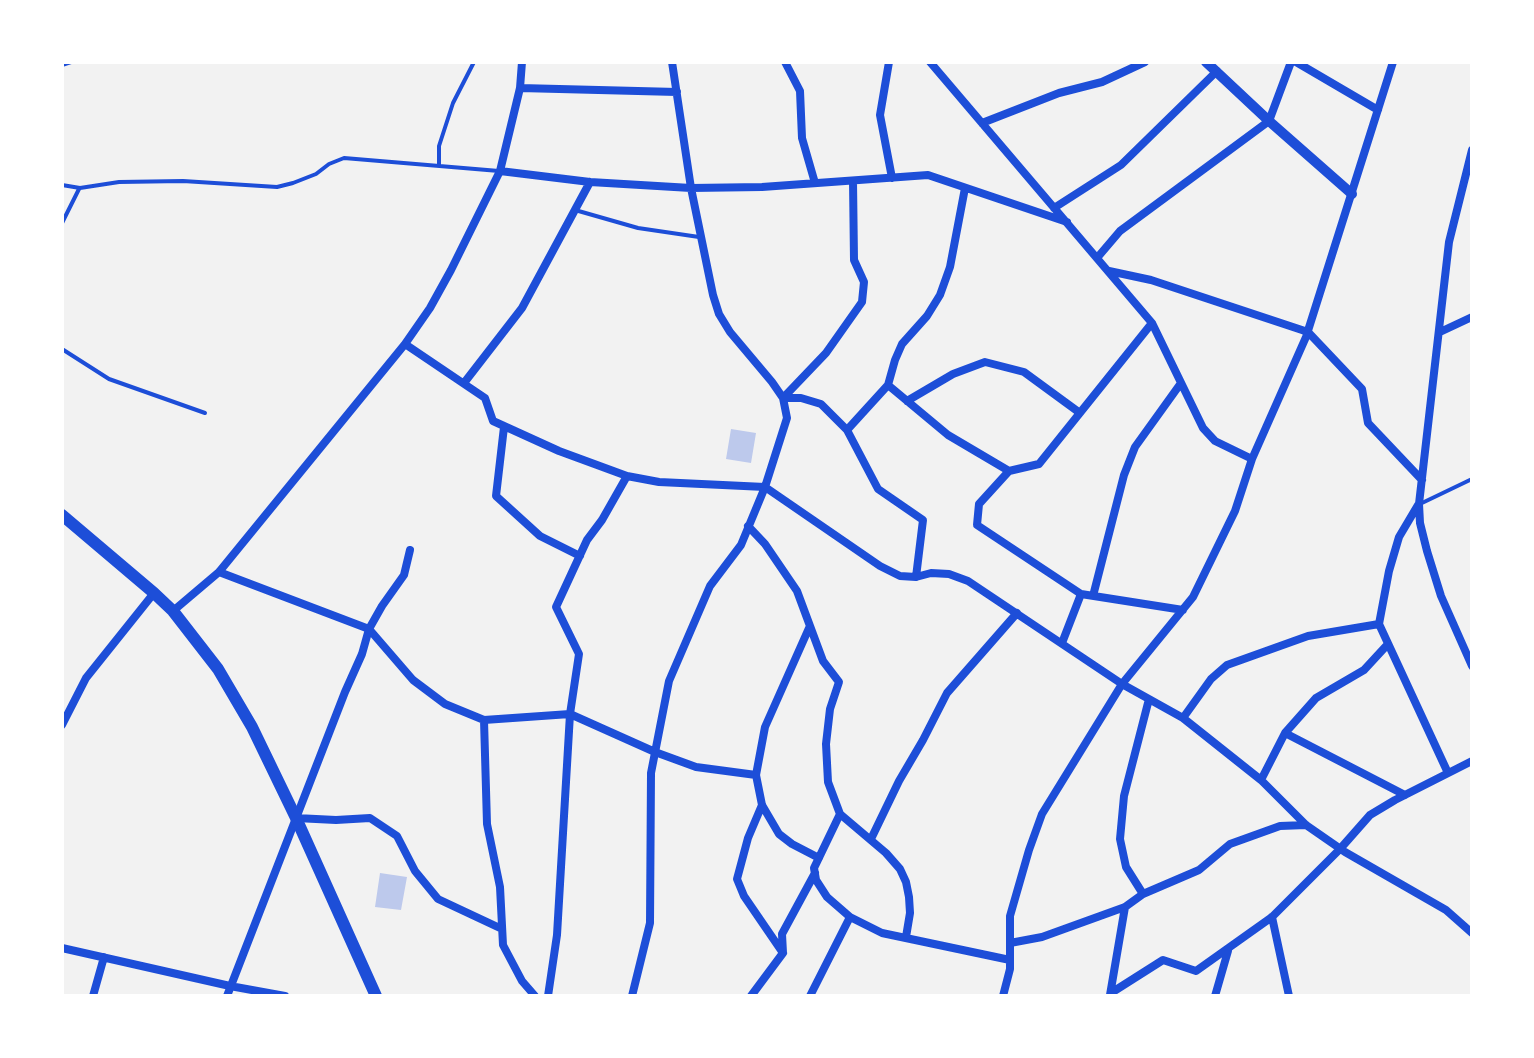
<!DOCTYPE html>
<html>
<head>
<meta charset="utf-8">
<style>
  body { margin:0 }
  #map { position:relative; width:1534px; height:1058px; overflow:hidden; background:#f2f2f2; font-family:Cabin,sans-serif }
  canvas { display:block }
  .frame { position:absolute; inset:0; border:64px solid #fff; pointer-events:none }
</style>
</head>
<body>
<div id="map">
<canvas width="1534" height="1058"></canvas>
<div class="frame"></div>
</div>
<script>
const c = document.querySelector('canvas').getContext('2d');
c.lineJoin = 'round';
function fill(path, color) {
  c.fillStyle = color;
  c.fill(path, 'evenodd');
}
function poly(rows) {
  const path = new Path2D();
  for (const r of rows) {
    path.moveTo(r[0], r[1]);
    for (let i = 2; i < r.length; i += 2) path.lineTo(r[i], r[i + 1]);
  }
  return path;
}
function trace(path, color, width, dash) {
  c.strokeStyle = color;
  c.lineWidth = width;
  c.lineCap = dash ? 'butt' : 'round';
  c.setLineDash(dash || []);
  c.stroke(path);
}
fill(poly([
  [731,429,756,433,751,463,726,459],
  [380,873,407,877,401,910,375,907]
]), '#bdc9ec');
trace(poly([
  [62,65,71,62],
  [439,166,439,146,453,103,474,62],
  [62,185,80,188,119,182,183,181,277,187,293,183,316,174,329,164,344,158,499,171],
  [575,210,638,228,699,237],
  [62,223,79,189],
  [62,349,109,379,205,413],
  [1422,503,1472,479]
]), '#1d4ed8', 4);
trace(poly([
  [785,62,800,91,802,138,815,183],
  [889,62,880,115,892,178],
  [930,62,1152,323,1203,428,1215,441,1252,459],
  [1296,62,1378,110],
  [520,88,677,92],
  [982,123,1059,93,1102,82,1145,62],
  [1472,150,1449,242,1419,504,1420,523,1427,551,1441,596,1472,666],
  [500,171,590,182,691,188,762,187,928,175,1067,222],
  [1054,208,1121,165,1217,71],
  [1097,258,1120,231,1269,121,1291,62],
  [1109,271,1151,280,1308,332,1362,389,1368,423,1422,480],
  [1152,323,1039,464,1009,471,979,504,977,525,1081,594,1183,610],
  [1440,332,1472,317],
  [405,344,485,398,493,421,559,451,627,476,659,482,765,487,880,566,900,576,916,577,931,573,949,574,968,581,1122,684,1183,718,1261,780,1306,825,1345,852,1446,910,1472,933],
  [464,383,522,308,590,182],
  [888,385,948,435,1009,471],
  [783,398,801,398,821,404,847,430,878,489,923,520,916,577],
  [783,398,826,353,862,302,864,282,854,260,853,181],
  [907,401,953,374,985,362,1024,372,1080,413],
  [504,427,496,496,540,536,580,556],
  [847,430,888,385,895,360,902,344,927,316,940,295,950,267,965,188],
  [1418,505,1399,537,1389,571,1379,624,1448,773],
  [748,526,765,544,797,591,823,661,839,682,830,709,826,744,828,782,840,814,886,853,900,869,906,882,909,897,910,913,906,937],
  [219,572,369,629,413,680,445,704,484,720,570,714,655,752,696,767,756,775],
  [1093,596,1124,475,1135,447,1181,383],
  [173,611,219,572,405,344,430,308,451,270,500,171,520,88,522,62],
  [809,628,765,727,756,775,762,805,779,834,792,844,819,858],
  [1062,643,1081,594],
  [1183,718,1211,679,1227,665,1308,636,1379,624],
  [484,720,487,824,500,887,503,945,522,981,535,996],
  [62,725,86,678,154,593],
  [1285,733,1405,795],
  [1261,780,1285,733,1316,698,1364,670,1388,644],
  [762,805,748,838,737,879,744,896,783,953],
  [840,814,814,868,816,880,827,897,850,917,882,933,1010,960],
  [296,818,336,820,370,818,397,836,415,871,438,899,502,929],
  [871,839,899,781,923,740,947,693,1017,613],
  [1143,894,1126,867,1120,839,1124,796,1149,699],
  [1272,917,1289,996],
  [1010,943,1042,937,1125,907,1143,894,1199,870,1230,844,1280,826,1306,825],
  [62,948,230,986,285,996],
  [1111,993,1163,960,1196,971,1272,917,1340,849,1370,815,1395,800,1472,761],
  [1110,995,1125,907],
  [93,996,104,957],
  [227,996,345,692,362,654,369,629,382,606,404,575,410,550],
  [548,996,557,935,570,714,579,654,556,607,587,540,602,520,627,476],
  [632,996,650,923,651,773,669,681,710,586,741,545,765,487,787,418,783,398,772,382,730,332,719,314,713,295,691,188,672,62],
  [751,996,783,953,782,934,815,873],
  [810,996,850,917],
  [1003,996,1010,969,1010,916,1029,850,1042,814,1122,684,1193,597,1235,511,1252,459,1306,337,1393,62],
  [1215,996,1228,951]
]), '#1d4ed8', 8);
trace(poly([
  [1206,62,1269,121,1352,194]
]), '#1d4ed8', 10);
trace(poly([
  [62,515,154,593,173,611,218,669,252,727,296,818,376,996]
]), '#1d4ed8', 12);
</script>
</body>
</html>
